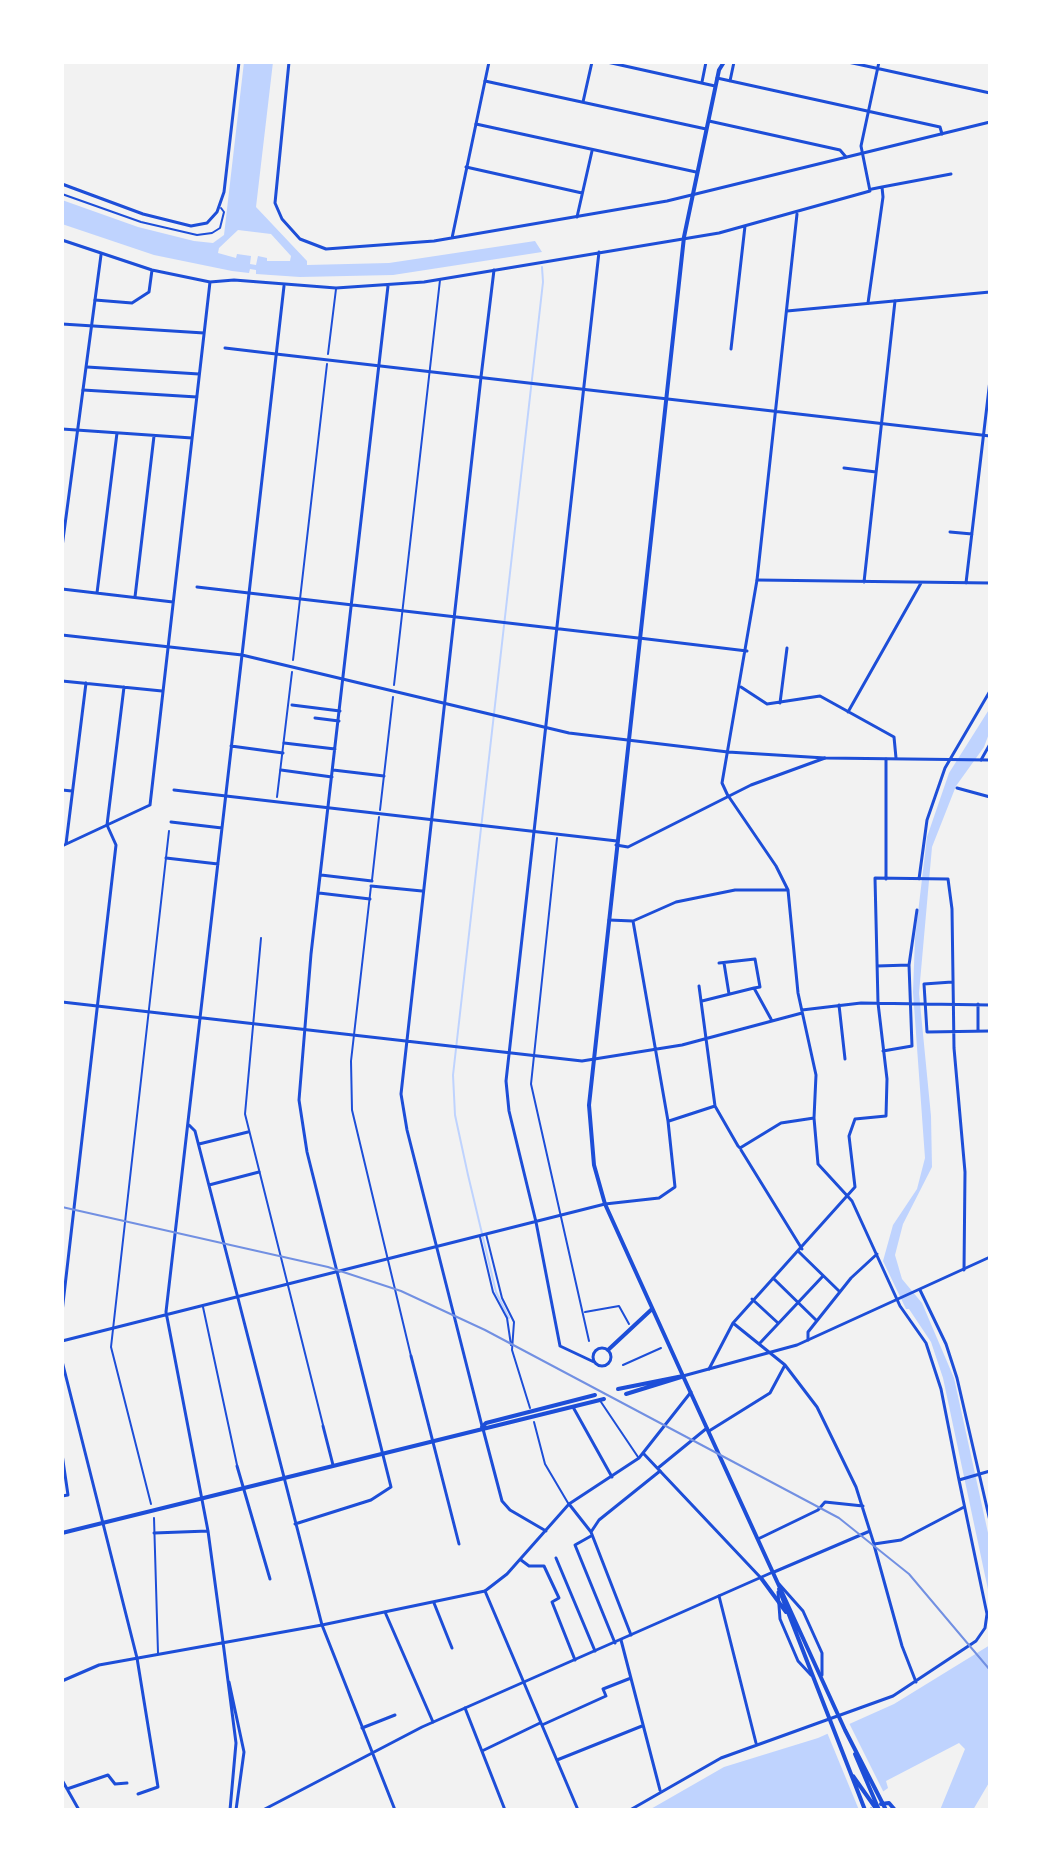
<!DOCTYPE html>
<html>
<head>
<meta charset="utf-8">
<style>
  body { margin:0 }
  #map { position:relative; width:1052px; height:1872px; overflow:hidden; background:#f2f2f2; font-family:Inter,sans-serif }
  canvas { display:block }
  .frame { position:absolute; inset:0; border:64px solid #fff; pointer-events:none }
</style>
</head>
<body>
<div id="map">
<canvas width="1052" height="1872"></canvas>
<div class="frame"></div>
</div>
<script>
const c = document.querySelector('canvas').getContext('2d');
c.lineJoin = 'round';
function fill(path, color) {
  c.fillStyle = color;
  c.fill(path, 'evenodd');
}
function poly(rows) {
  const path = new Path2D();
  for (const r of rows) {
    if (r.length === 3) {
      path.moveTo(r[0] + r[2], r[1]);
      path.arc(r[0], r[1], r[2], 0, 2 * Math.PI);
      continue;
    }
    path.moveTo(r[0], r[1]);
    for (let i = 2; i < r.length; i += 2) path.lineTo(r[i], r[i + 1]);
  }
  return path;
}
function trace(path, color, width, dash) {
  c.strokeStyle = color;
  c.lineWidth = width;
  c.lineCap = dash ? 'butt' : 'round';
  c.setLineDash(dash || []);
  c.stroke(path);
}
fill(poly([
  [244,62,273,62,256,207,307,261,307,265,389,263,535,241,542,252,393,275,300,277,256,274,256,270,250,269,249,273,232,271,154,255,62,224,62,200,138,227,194,241,213,243,224,235],
  [238,230,271,234,291,256,290,261,267,261,267,258,258,256,256,265,250,264,251,256,237,254,236,258,218,253,219,248],
  [990,708,990,731,984,747,956,786,932,847,919,993,931,1116,932,1167,903,1224,895,1255,902,1279,922,1303,954,1378,990,1542,990,1599,943,1378,931,1342,909,1309,906,1309,883,1261,893,1225,917,1189,925,1158,913,992,915,938,927,837,949,773],
  [990,1645,990,1781,973,1810,940,1810,965,1749,959,1743,886,1781,888,1788,858,1810,649,1810,724,1767,818,1738,894,1704]
]), '#bfd3fe');
fill(poly([
  [848,1721,885,1795,864,1810,859,1810,826,1730]
]), '#f2f2f2');
trace(poly([
  [509,1318,496,1292,468,1175,455,1115,453,1075,543,282,542,267]
]), '#bfd3fe', 2);
trace(poly([
  [62,194,141,222,197,235,212,233,220,228,224,212,221,208],
  [328,354,336,289],
  [293,660,327,364],
  [394,685,440,280],
  [277,797,292,672],
  [380,810,393,697],
  [557,838,531,1084,589,1341],
  [372,880,379,817],
  [371,886,351,1061,352,1110,411,1356],
  [261,938,245,1114,323,1425],
  [486,1234,502,1298,514,1322,512,1350,530,1408],
  [480,1237,493,1292,507,1318,511,1345],
  [203,1307,237,1465],
  [585,1312,619,1306,629,1324],
  [623,1365,661,1348],
  [601,1402,638,1457],
  [534,1422,545,1464,568,1503],
  [151,1504,111,1347,169,831],
  [154,1518,158,1653]
]), '#1d4ed8', 2);
trace(poly([
  [607,62,715,86],
  [848,62,990,93],
  [717,78,940,127,942,134],
  [485,81,706,129],
  [730,81,734,62],
  [702,82,706,62],
  [583,102,592,62],
  [709,121,840,150,846,157],
  [476,124,696,172],
  [466,167,582,193],
  [62,184,143,214,191,226,207,223,217,212,224,192,239,62],
  [882,187,951,174],
  [577,217,592,151],
  [62,240,152,270,210,282,234,280,336,288,424,282,719,233,870,191,861,146,879,62],
  [95,300,132,303,149,292,152,270],
  [868,303,883,197,882,187,872,189],
  [62,324,204,333],
  [225,348,276,354],
  [731,349,745,226],
  [87,367,199,374],
  [481,377,401,1094,407,1130,482,1426],
  [83,390,197,397],
  [62,429,192,438],
  [844,468,876,472],
  [950,532,972,534],
  [757,580,990,583],
  [864,582,895,301],
  [966,583,990,380],
  [197,587,638,638],
  [62,589,173,602],
  [97,593,117,433],
  [135,597,154,436],
  [62,681,162,691],
  [741,687,767,704,820,696,894,737,896,758],
  [780,703,787,648],
  [292,705,340,711],
  [848,712,921,583],
  [315,718,339,721],
  [284,743,335,749],
  [231,746,283,753],
  [886,759,886,879],
  [981,760,990,744],
  [281,770,332,777],
  [333,770,384,776],
  [957,788,990,797],
  [62,790,72,791],
  [729,797,776,866,788,890,798,993,816,1075,814,1118,818,1164,852,1201,900,1306,926,1343,941,1389,959,1480],
  [171,822,222,828],
  [107,825,124,687],
  [66,844,86,683],
  [616,845,628,847,751,785,825,758],
  [62,846,150,805,210,282],
  [166,858,218,864],
  [321,875,372,881],
  [919,879,927,820,945,768,990,691],
  [371,886,422,891],
  [319,893,370,899],
  [609,920,633,921,676,902,735,890,788,890],
  [719,963,755,959,760,987,754,988],
  [724,963,729,994],
  [909,965,917,910],
  [877,966,909,965,912,1046,883,1051],
  [952,982,924,984,927,1032,990,1031],
  [699,986,715,1106,738,1146,740,1148,781,1123,814,1118],
  [702,1001,754,988,771,1019],
  [62,1002,582,1061,682,1045,802,1013],
  [978,1004,978,1031],
  [839,1005,845,1059],
  [802,1010,861,1003,990,1005],
  [669,1121,715,1106],
  [189,1125,195,1131,322,1625],
  [199,1144,248,1132],
  [741,1150,802,1249],
  [209,1185,259,1172],
  [799,1252,839,1291],
  [773,1278,816,1320],
  [920,1290,946,1344,957,1378,990,1521],
  [752,1299,778,1323],
  [733,1323,785,1365,817,1407,856,1487,874,1544,901,1540,964,1507],
  [808,1340,808,1332,851,1278,877,1254],
  [62,1341,605,1204,659,1198,675,1187,668,1121,633,921],
  [760,1343,823,1276],
  [602,1357,9],
  [411,1356,459,1544],
  [594,1362,560,1346,536,1222,509,1111,506,1081,599,252],
  [709,1369,733,1323,855,1187,849,1136,855,1119,886,1116,887,1079,878,1003,875,878,948,879,952,909,954,1048,965,1172,964,1270],
  [573,1407,612,1477],
  [323,1426,333,1465],
  [709,1431,770,1393,785,1365],
  [62,1454,68,1495,62,1496],
  [237,1466,270,1579],
  [658,1468,707,1428],
  [569,1504,591,1532,631,1635],
  [295,1524,371,1500,391,1487,307,1152,299,1100,311,954,388,286],
  [591,1532,599,1520,660,1471],
  [154,1533,208,1531],
  [591,1536,575,1545,615,1643],
  [758,1539,818,1510,825,1502,863,1506],
  [874,1545,902,1646,916,1682],
  [556,1558,595,1651],
  [521,1560,529,1566,544,1566,559,1598,552,1602,575,1660],
  [774,1572,870,1531],
  [779,1584,803,1611,822,1653,822,1675],
  [485,1591,578,1810],
  [778,1592,780,1619,798,1661,811,1675],
  [719,1596,756,1743],
  [434,1603,452,1648],
  [385,1612,433,1722],
  [621,1640,660,1790],
  [223,1642,208,1531,166,1312,242,655],
  [137,1658,158,1787,138,1794],
  [465,1708,505,1810],
  [542,1725,606,1696,603,1689,631,1678],
  [362,1728,395,1715],
  [482,1751,540,1723],
  [557,1760,642,1726],
  [62,1780,79,1810],
  [67,1789,108,1775,115,1784,127,1783],
  [630,1810,721,1758,893,1696,976,1641,985,1628,987,1614,959,1480,990,1471],
  [869,1810,871,1809]
]), '#1d4ed8', 3);
trace(poly([
  [289,62,275,203,282,219,300,239,326,249,434,241,667,201,990,122],
  [452,238,489,62],
  [787,311,990,292],
  [276,354,990,436],
  [481,377,494,270],
  [62,547,101,255],
  [62,635,242,655,569,733,728,752,825,758,990,760],
  [639,638,747,651],
  [242,655,284,286],
  [174,790,617,841],
  [728,796,722,783,757,580,797,214],
  [62,1312,116,845,107,825],
  [62,1361,137,1658],
  [683,1376,797,1345,990,1257],
  [483,1429,502,1501,510,1510,546,1531],
  [643,1453,761,1578],
  [322,1625,395,1810],
  [223,1642,236,1743,230,1810],
  [62,1681,99,1665,322,1625,485,1591,507,1574,569,1504,639,1458,691,1392],
  [229,1682,244,1752,236,1810],
  [263,1810,422,1727,773,1572]
]), '#1d4ed8', 3);
trace(poly([
  [608,1350,652,1309],
  [683,1376,605,1204,594,1165,589,1105,684,237,719,70,724,62]
]), '#1d4ed8', 4);
trace(poly([
  [683,1376,845,1730,886,1810],
  [618,1389,683,1376],
  [626,1394,681,1377],
  [482,1427,486,1423,595,1395],
  [62,1533,604,1399],
  [761,1578,786,1612],
  [779,1589,865,1810],
  [855,1754,879,1810],
  [853,1776,877,1810],
  [881,1804,889,1803,895,1810]
]), '#1d4ed8', 4);
trace(poly([
  [62,1207,328,1267,401,1291,485,1330,839,1518,909,1574,990,1670]
]), '#7290e2', 2);
</script>
</body>
</html>
